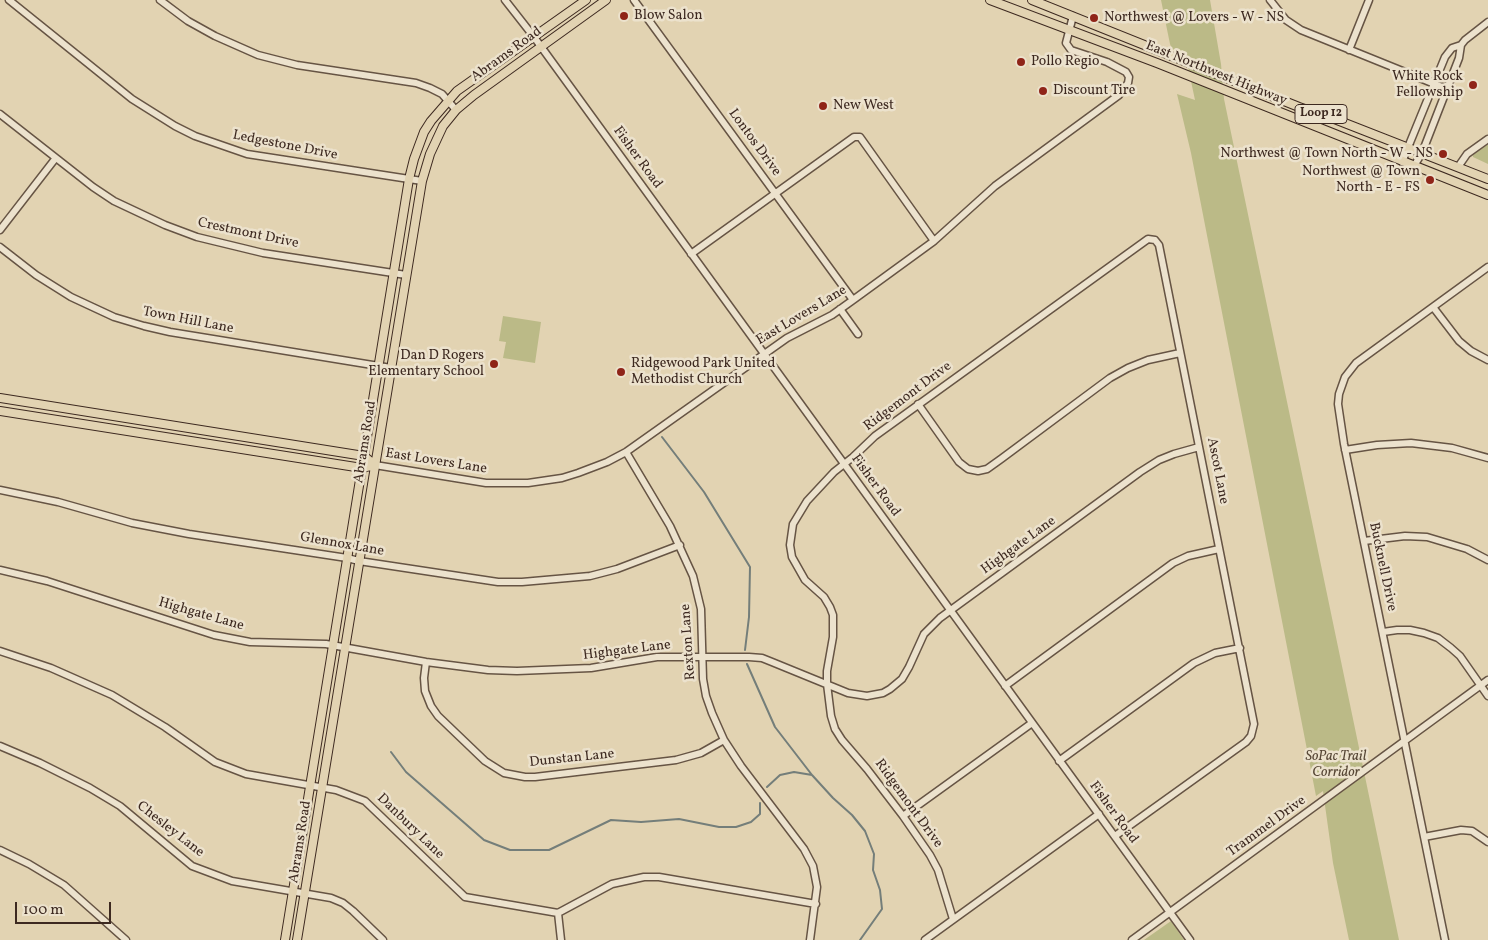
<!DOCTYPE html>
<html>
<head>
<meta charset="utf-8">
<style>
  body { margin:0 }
  #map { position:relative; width:1488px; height:940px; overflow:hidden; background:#e2d3b2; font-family:Vollkorn,serif }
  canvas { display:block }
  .scale { position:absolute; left:15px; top:902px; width:96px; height:22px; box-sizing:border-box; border:2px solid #3d2920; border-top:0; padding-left:6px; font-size:15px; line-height:18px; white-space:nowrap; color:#3d2920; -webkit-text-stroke:4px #ece2cd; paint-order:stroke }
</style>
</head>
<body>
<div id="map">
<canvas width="1488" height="940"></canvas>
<div class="scale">100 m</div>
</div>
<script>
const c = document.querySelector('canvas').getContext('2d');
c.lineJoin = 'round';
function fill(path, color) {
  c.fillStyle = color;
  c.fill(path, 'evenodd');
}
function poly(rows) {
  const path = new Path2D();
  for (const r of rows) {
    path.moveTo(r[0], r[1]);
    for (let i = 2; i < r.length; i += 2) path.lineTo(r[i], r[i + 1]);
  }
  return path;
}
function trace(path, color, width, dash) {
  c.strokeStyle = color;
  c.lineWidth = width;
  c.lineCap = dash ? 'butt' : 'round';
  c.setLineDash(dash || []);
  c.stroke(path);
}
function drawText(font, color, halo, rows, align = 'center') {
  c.font = font + ' Vollkorn,serif';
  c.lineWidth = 5;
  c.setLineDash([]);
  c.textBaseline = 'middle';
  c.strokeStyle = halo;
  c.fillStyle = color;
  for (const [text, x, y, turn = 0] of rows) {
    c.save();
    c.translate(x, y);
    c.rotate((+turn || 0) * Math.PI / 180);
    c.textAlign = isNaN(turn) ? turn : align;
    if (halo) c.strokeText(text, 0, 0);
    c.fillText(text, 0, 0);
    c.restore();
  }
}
fill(poly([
  [1161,0,1210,0,1221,64,1224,99,1399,940,1349,940,1333,863,1323,791,1316,796,1191,153,1177,94,1195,100,1185,53,1172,49,1170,44],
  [1488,144,1488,164,1473,157,1473,155],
  [503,316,541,322,535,363,503,358,506,342,499,341],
  [1171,921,1184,940,1144,940]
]), '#bbba87');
trace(poly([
  [662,437,704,492,750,567,749,617,745,650],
  [747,664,775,727,812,775,833,798,852,815,865,831,874,854,873,870,880,890,882,909,860,940],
  [391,752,406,772,484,840,510,850,549,850,611,820,641,822,679,819,719,827,736,827,751,822,760,814,760,803],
  [767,787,780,775,794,772,812,775]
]), '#747e7a', 2);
const minor = poly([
  [9,0,132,99,175,126,195,136,247,154,422,181],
  [160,0,188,21,215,36,258,55,297,65,416,83,430,88,442,94,456,110],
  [505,0,534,37,1190,940],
  [634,0,853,300],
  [1270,0,1286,20,1301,30,1447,89],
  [1349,50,1369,0],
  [0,114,93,187,114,201,165,225,197,237,263,253,406,275],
  [1402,162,1445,57,1452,48,1461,45],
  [1414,166,1422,153,1459,58,1461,45,1465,40,1488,22],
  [1458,167,1467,154,1488,139],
  [0,230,55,159],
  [0,247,36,275,71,297,114,317,144,326,170,332,391,368],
  [691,254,854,137,860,137,934,241],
  [1433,307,1459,341,1471,351,1488,360],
  [840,309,858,334],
  [918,404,959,462,968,469,978,471,987,469,1001,459,1110,378,1128,368,1148,360,1180,353],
  [1345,450,1377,445,1411,443,1452,448,1488,458],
  [626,452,670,526,693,576,701,609,703,679,706,696,712,713,724,740,741,766,804,849,813,866,817,887,810,940],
  [375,465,486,483,528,483,562,478,578,473,607,462,626,452,787,338,832,315,853,300,934,241,995,186,1119,95,1128,83,1129,77,1126,72,1107,62,1071,50,1066,43,1073,16],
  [0,490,58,502,132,523,189,534,347,558,359,561,498,582,522,582,590,576,617,569,680,545],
  [1364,541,1405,536,1427,537,1467,549,1488,560],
  [0,570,47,581,214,635,250,642,326,644,426,662,488,670,517,671,591,668,657,657,749,657,762,658,772,662,848,693,867,696,883,693,890,689,902,679,909,667,924,634,940,618,1140,472,1159,460,1174,454,1199,447],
  [1383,632,1397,630,1410,630,1424,633,1438,638,1451,648,1460,656,1488,696],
  [0,651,51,668,112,695,165,727,215,762,246,774,336,790,365,801,465,897,558,913,612,884,644,877,659,877,816,904],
  [426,662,424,678,425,691,431,706,438,716,485,761,504,773,525,777,535,777,676,760,701,753,724,740],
  [1005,686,1173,563,1188,556,1219,549],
  [0,746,40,763,90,788,120,806,192,866,232,881,331,898,343,903,353,911,383,940],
  [1059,761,1194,663,1215,653,1240,648],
  [903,816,1032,723],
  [1424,837,1461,830,1472,831,1488,842],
  [0,850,29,864,64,885,126,940],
  [558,913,561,940],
  [953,919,938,870,930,855,903,816,867,769,842,740,835,729,831,716,827,684,827,671,833,637,833,615,830,607,824,597,805,580,792,557,790,545,793,524,807,501,834,472,853,457,875,436,1148,239,1155,240,1159,245,1254,724,1251,736,1246,742,1115,836],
  [925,940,1099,814],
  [1132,940,1488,680],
  [1445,940,1344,444,1338,404,1339,394,1345,377,1356,363,1488,267]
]);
const major = poly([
  [990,0,1157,63,1488,195],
  [1032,0,1299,107,1337,120,1488,179],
  [0,398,364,456,375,465],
  [0,411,362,468,375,465],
  [285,940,409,179,414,159,424,132,431,121,457,91,586,0],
  [297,940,422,181,430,154,443,126,456,110,474,95,606,0]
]);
trace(minor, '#665444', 9);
trace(major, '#3d2920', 10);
trace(minor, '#ece2cd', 6);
trace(major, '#e2d3b2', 8);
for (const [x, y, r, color] of [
  [624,16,5,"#8f2418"],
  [1094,18,5,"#8f2418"],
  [1021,62,5,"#8f2418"],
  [1473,85,5,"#8f2418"],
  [1043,91,5,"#8f2418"],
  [823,106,5,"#8f2418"],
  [1443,154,5,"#8f2418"],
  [1430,180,5,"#8f2418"],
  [494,364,5,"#8f2418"],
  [621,372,5,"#8f2418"]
]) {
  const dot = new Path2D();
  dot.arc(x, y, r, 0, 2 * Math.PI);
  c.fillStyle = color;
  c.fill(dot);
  trace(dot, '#ece2cd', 2);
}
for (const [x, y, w] of [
  [1321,114,52]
]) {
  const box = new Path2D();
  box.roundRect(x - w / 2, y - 9.5, w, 19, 4);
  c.fillStyle = '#ece2cd';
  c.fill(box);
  trace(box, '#3d2920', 1);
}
drawText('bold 12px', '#3d2920', null, [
  ["Loop 12",1321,114]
]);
drawText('14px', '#3d2920', '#ece2cd', [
  ["Blow Salon",634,16],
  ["Northwest @ Lovers - W - NS",1104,18],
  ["Pollo Regio",1031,62],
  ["White Rock",1463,77,"right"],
  ["Fellowship",1463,93,"right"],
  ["Discount Tire",1053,91],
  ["New West",833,106],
  ["Northwest @ Town North - W - NS",1433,154,"right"],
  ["Northwest @ Town",1420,172,"right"],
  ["North - E - FS",1420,188,"right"],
  ["Dan D Rogers",484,356,"right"],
  ["Elementary School",484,372,"right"],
  ["Ridgewood Park United",631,364],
  ["Methodist Church",631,380]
], 'left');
drawText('14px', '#3d2920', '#ece2cd', [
  ["Abrams Road",507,55,-36],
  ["East Northwest Highway",1216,74,22],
  ["Lontos Drive",754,143,54],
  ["Ledgestone Drive",285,146,11],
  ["Fisher Road",637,158,54],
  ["Crestmont Drive",248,234,12],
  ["East Lovers Lane",802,316,-31],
  ["Town Hill Lane",188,321,11],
  ["Ridgemont Drive",908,397,-37],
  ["Abrams Road",366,442,-81],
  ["East Lovers Lane",436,462,9],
  ["Ascot Lane",1217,471,79],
  ["Fisher Road",875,486,54],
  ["Glennox Lane",342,545,10],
  ["Highgate Lane",1019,546,-36],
  ["Bucknell Drive",1382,567,78],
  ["Highgate Lane",201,615,16],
  ["Rexton Lane",689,642,-94],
  ["Highgate Lane",627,651,-7],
  ["Dunstan Lane",572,759,-6],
  ["Ridgemont Drive",908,804,54],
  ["Fisher Road",1113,813,54],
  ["Danbury Lane",410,827,44],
  ["Trammel Drive",1267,827,-36],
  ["Chesley Lane",170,830,38],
  ["Abrams Road",301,842,-81]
]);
drawText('italic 14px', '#564635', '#ece2cd', [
  ["SoPac Trail",1336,757],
  ["Corridor",1336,773]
]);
</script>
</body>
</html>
